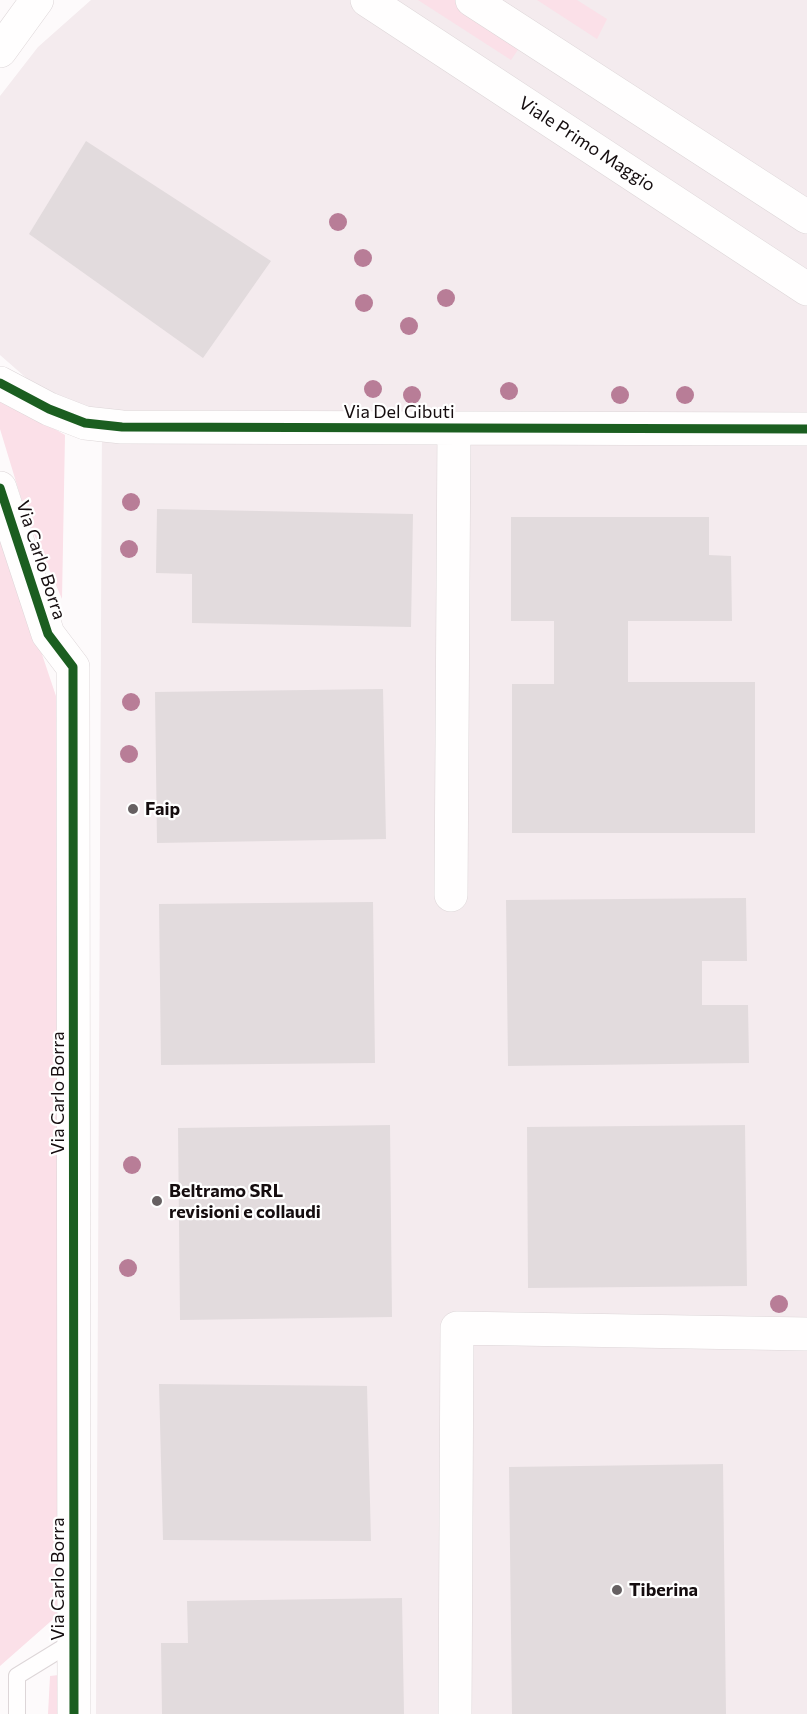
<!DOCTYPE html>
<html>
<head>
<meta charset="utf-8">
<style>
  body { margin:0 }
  canvas { display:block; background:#fdfafb }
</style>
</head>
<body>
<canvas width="807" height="1714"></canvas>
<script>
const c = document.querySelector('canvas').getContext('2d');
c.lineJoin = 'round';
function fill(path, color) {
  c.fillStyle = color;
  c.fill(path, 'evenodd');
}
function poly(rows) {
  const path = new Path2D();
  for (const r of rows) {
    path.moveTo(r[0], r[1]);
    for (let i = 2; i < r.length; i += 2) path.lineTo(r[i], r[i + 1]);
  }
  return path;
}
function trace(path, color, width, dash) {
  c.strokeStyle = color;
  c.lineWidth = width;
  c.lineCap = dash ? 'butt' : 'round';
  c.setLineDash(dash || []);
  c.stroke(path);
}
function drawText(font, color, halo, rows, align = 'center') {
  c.font = font + ' Commissioner,sans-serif';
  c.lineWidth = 4.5;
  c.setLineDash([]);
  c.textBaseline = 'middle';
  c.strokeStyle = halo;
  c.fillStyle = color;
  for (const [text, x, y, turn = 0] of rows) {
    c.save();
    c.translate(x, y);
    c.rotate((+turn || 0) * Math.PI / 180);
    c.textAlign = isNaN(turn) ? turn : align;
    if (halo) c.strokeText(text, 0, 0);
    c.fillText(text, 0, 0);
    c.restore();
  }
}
fill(poly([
  [91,0,807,0,807,1714,96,1714,102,413,48,397,0,355,0,96,38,47]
]), '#f4ebee');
fill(poly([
  [418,0,460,0,523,42,511,60],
  [537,0,577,0,607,19,597,39],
  [0,397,65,435,62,599,27,518,0,429],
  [0,529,61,711,67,1607,0,1666],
  [67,1674,66,1714,48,1714,50,1676]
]), '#fbe0e8');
fill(poly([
  [86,141,271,261,203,358,29,234],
  [157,509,413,514,411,627,192,623,192,574,156,573],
  [511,517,709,517,709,555,731,556,732,621,628,621,628,682,755,682,755,833,512,833,512,684,554,684,554,621,511,621],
  [383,689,386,839,157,843,155,692],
  [746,898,747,961,702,961,702,1005,748,1005,749,1063,508,1066,506,900],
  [373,902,375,1063,161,1065,159,904],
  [390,1125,392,1317,180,1320,178,1128],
  [745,1125,747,1286,528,1288,527,1127],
  [159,1384,367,1386,371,1541,163,1540],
  [723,1464,726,1714,512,1714,509,1467],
  [402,1598,404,1714,162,1714,161,1643,188,1643,187,1601]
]), '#e2dbdd');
const lane = poly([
  [17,1714,17,1676,74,1641]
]);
const street = poly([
  [367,0,807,289],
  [472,0,807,217],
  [0,51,37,0],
  [0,383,49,409,85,423,122,427,807,429],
  [0,488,48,634,73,667,74,1714],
  [451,895,454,429],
  [455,1714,457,1328,807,1334]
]);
trace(lane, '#ddd6d8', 18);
trace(street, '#ddd6d8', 34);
trace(lane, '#fffefe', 16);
trace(street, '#fffefe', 33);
trace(poly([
  [0,383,49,409,85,423,122,427,807,429],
  [0,488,48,634,73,667,74,1714]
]), '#1b5e20', 9);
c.fillStyle = '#b87d97';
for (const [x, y] of [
  [338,222],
  [363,258],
  [446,298],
  [364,303],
  [409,326],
  [373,389],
  [509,391],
  [412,395],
  [620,395],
  [685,395],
  [131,502],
  [129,549],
  [131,702],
  [129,754],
  [132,1165],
  [128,1268],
  [779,1304]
]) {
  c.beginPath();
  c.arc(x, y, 9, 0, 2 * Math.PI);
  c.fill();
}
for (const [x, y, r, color] of [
  [133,809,6,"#666062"],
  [157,1201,6,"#666062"],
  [617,1590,6,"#666062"]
]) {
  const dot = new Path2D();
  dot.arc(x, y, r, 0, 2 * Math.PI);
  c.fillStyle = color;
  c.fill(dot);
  trace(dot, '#fff', 2);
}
drawText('18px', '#150d0f', '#fff', [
  ["Viale Primo Maggio",587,144,33],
  ["Via Del Gibuti",399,412],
  ["Via Carlo Borra",41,560,72],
  ["Via Carlo Borra",58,1093,-90],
  ["Via Carlo Borra",58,1579,-90]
]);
drawText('bold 18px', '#150d0f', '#fff', [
  ["Faip",145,809],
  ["Beltramo SRL",169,1191],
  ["revisioni e collaudi",169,1212],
  ["Tiberina",629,1590]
], 'left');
</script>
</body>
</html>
